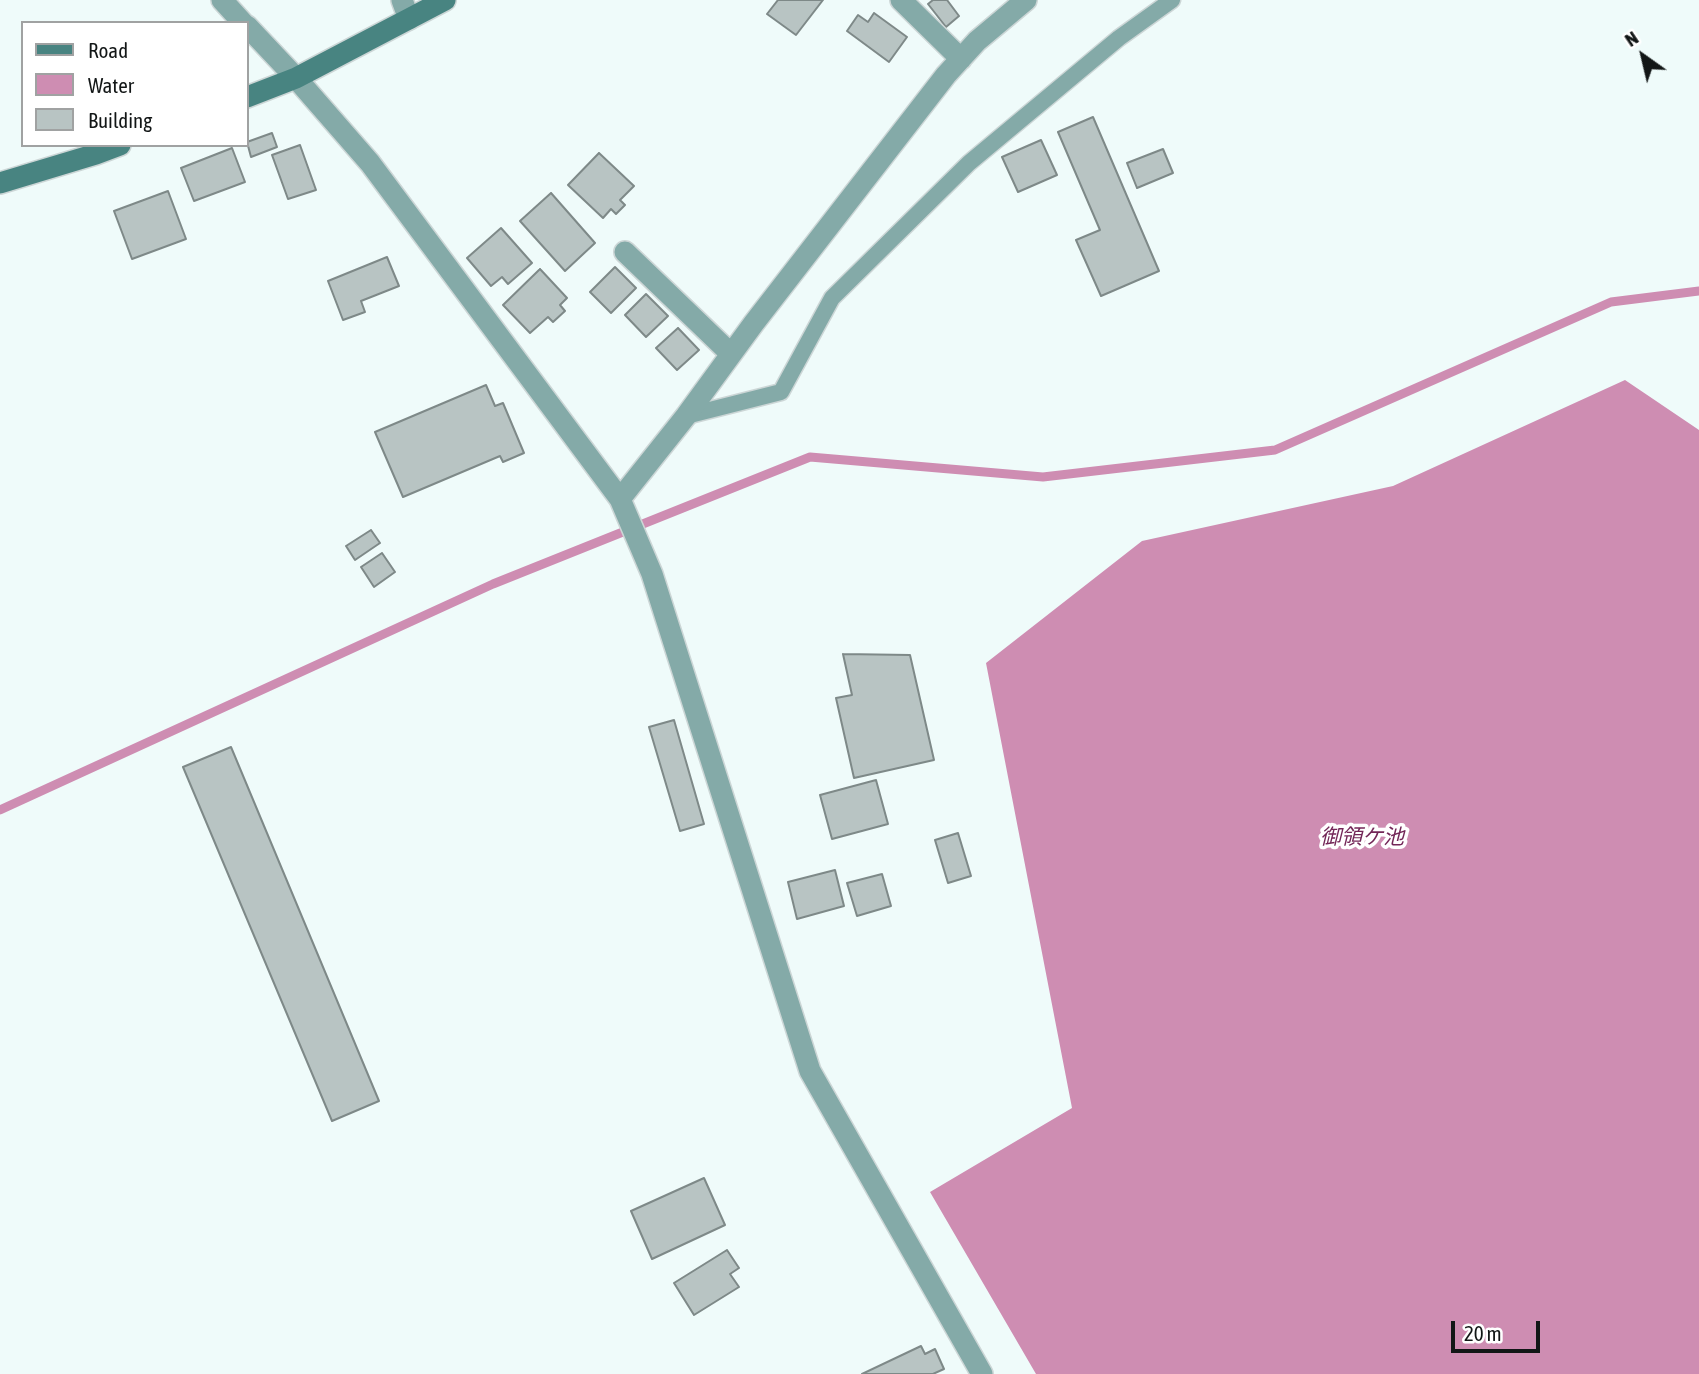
<!DOCTYPE html>
<html>
<head>
<meta charset="utf-8">
<style>
  body { margin:0 }
  #map { position:relative; width:1699px; height:1374px; overflow:hidden; background:#effbfa; font-family:"Asap Condensed",sans-serif }
  canvas { display:block }
  .legend { position:absolute; left:21px; top:21px; width:228px; height:126px; box-sizing:border-box; background:#fff; border:2px solid #a0a2a2; margin:0; padding:9px 12px; list-style:none; font-size:21px; color:#121616 }
  .legend li { display:flex; align-items:center; gap:14px; height:35px }
  .legend b { width:35px; border:2px solid #a0a2a2 }
  .north { position:absolute; left:1608px; top:21px; width:70px; height:70px; -webkit-text-stroke:5px #fff; paint-order:stroke; rotate:326deg; font-size:19px; font-weight:700; line-height:28px; text-align:center; color:#121616 }
  .north::after { content:''; display:block; margin:auto; width:24px; height:32px; background:#121616; clip-path:polygon(50% 0,100% 100%,50% 72%,0 100%) }
  .scale { position:absolute; left:1451px; top:1321px; width:89px; height:32px; box-sizing:border-box; border:4px solid #121616; border-top:0; padding-left:9px; font-size:21px; line-height:24px; white-space:nowrap; color:#121616; -webkit-text-stroke:5px #fff; paint-order:stroke }
</style>
</head>
<body>
<div id="map">
<canvas width="1699" height="1374"></canvas>
<ul class="legend">
<li><b style="height:9px;background:#488481"></b>Road</li>
<li><b style="height:19px;background:#ce8db2"></b>Water</li>
<li><b style="height:19px;background:#b8c4c3"></b>Building</li>
</ul>
<div class="north">N</div>
<div class="scale">20 m</div>
</div>
<script>
const c = document.querySelector('canvas').getContext('2d');
c.lineJoin = 'round';
function fill(path, color) {
  c.fillStyle = color;
  c.fill(path, 'evenodd');
}
function poly(rows) {
  const path = new Path2D();
  for (const r of rows) {
    path.moveTo(r[0], r[1]);
    for (let i = 2; i < r.length; i += 2) path.lineTo(r[i], r[i + 1]);
  }
  return path;
}
function trace(path, color, width, dash) {
  c.strokeStyle = color;
  c.lineWidth = width;
  c.lineCap = dash ? 'butt' : 'round';
  c.setLineDash(dash || []);
  c.stroke(path);
}
function drawText(font, color, halo, rows, align = 'center') {
  c.font = font + ' "Asap Condensed","Noto Sans JP",sans-serif';
  c.lineWidth = 7;
  c.setLineDash([]);
  c.textBaseline = 'middle';
  c.strokeStyle = halo;
  c.fillStyle = color;
  for (const [text, x, y, turn = 0] of rows) {
    c.save();
    c.translate(x, y);
    c.rotate((+turn || 0) * Math.PI / 180);
    c.textAlign = isNaN(turn) ? turn : align;
    if (halo) c.strokeText(text, 0, 0);
    c.fillText(text, 0, 0);
    c.restore();
  }
}
fill(poly([
  [1625,380,1699,430,1699,1374,1036,1374,930,1192,1072,1108,986,663,1142,541,1393,486]
]), '#ce8db2');
trace(poly([
  [0,810,493,584,810,457,1043,477,1275,450,1611,302,1699,291]
]), '#ce8db2', 9);
const building = poly([
  [778,0,823,0,796,35,767,14,778,0],
  [933,0,947,0,959,16,946,27,928,4,933,0],
  [874,13,907,37,889,62,847,31,858,15,868,22,874,13],
  [1093,117,1159,271,1101,296,1076,240,1100,230,1058,132,1093,117],
  [272,133,277,147,251,157,247,142,272,133],
  [1041,140,1057,175,1018,192,1002,157,1041,140],
  [300,145,316,190,288,199,272,155,300,145],
  [232,148,245,182,194,201,181,168,232,148],
  [1163,149,1173,173,1137,188,1127,163,1163,149],
  [599,153,634,186,620,200,625,205,616,214,611,209,603,218,568,185,599,153],
  [168,191,186,239,132,259,114,211,168,191],
  [551,193,595,243,565,271,520,221,551,193],
  [501,228,532,263,508,284,502,277,491,286,467,258,501,228],
  [387,257,399,286,361,301,365,312,343,320,328,281,387,257],
  [615,267,636,288,611,313,590,292,615,267],
  [540,269,567,298,560,305,565,311,553,322,548,317,530,333,503,305,540,269],
  [646,294,668,316,646,337,625,315,646,294],
  [678,328,699,350,677,370,656,348,678,328],
  [486,385,495,406,503,403,524,453,503,462,500,456,403,497,375,432,486,385],
  [371,530,380,543,355,560,346,546,371,530],
  [382,553,395,572,374,587,361,567,382,553],
  [843,654,910,655,934,760,854,778,836,698,852,695,843,654],
  [674,720,704,824,680,831,649,727,674,720],
  [231,747,379,1101,332,1121,183,767,231,747],
  [876,780,888,824,832,839,820,795,876,780],
  [958,833,971,876,948,883,935,840,958,833],
  [835,870,844,906,797,919,788,882,835,870],
  [882,874,891,906,857,916,847,883,882,874],
  [704,1178,725,1225,652,1259,631,1211,704,1178],
  [727,1250,739,1268,730,1274,739,1287,694,1315,674,1283,727,1250],
  [921,1346,925,1354,935,1349,944,1369,933,1374,862,1374,921,1346]
]);
fill(building, '#b8c4c3');
trace(building, '#7e8988', 2);
const lane = poly([
  [686,416,781,392,832,298,969,163,1119,38,1172,0]
]);
const street = poly([
  [222,0,243,23],
  [402,0,409,19],
  [901,0,961,59],
  [247,26,296,78,370,163,620,499,652,574,810,1071,982,1374],
  [625,252,731,354],
  [620,499,686,416,754,323,946,75,977,41,1026,0]
]);
const secondary = poly([
  [247,97,296,78,445,0],
  [0,183,96,154,120,145]
]);
trace(lane, '#ccd6d6', 19);
trace(street, '#ccd6d6', 24);
trace(secondary, '#ccd6d6', 24);
trace(lane, '#84aaa8', 16);
trace(street, '#84aaa8', 21);
trace(secondary, '#488481', 21);
drawText('italic 21px', '#732758', '#fff', [
  ["御領ケ池",1362,837]
]);
</script>
</body>
</html>
